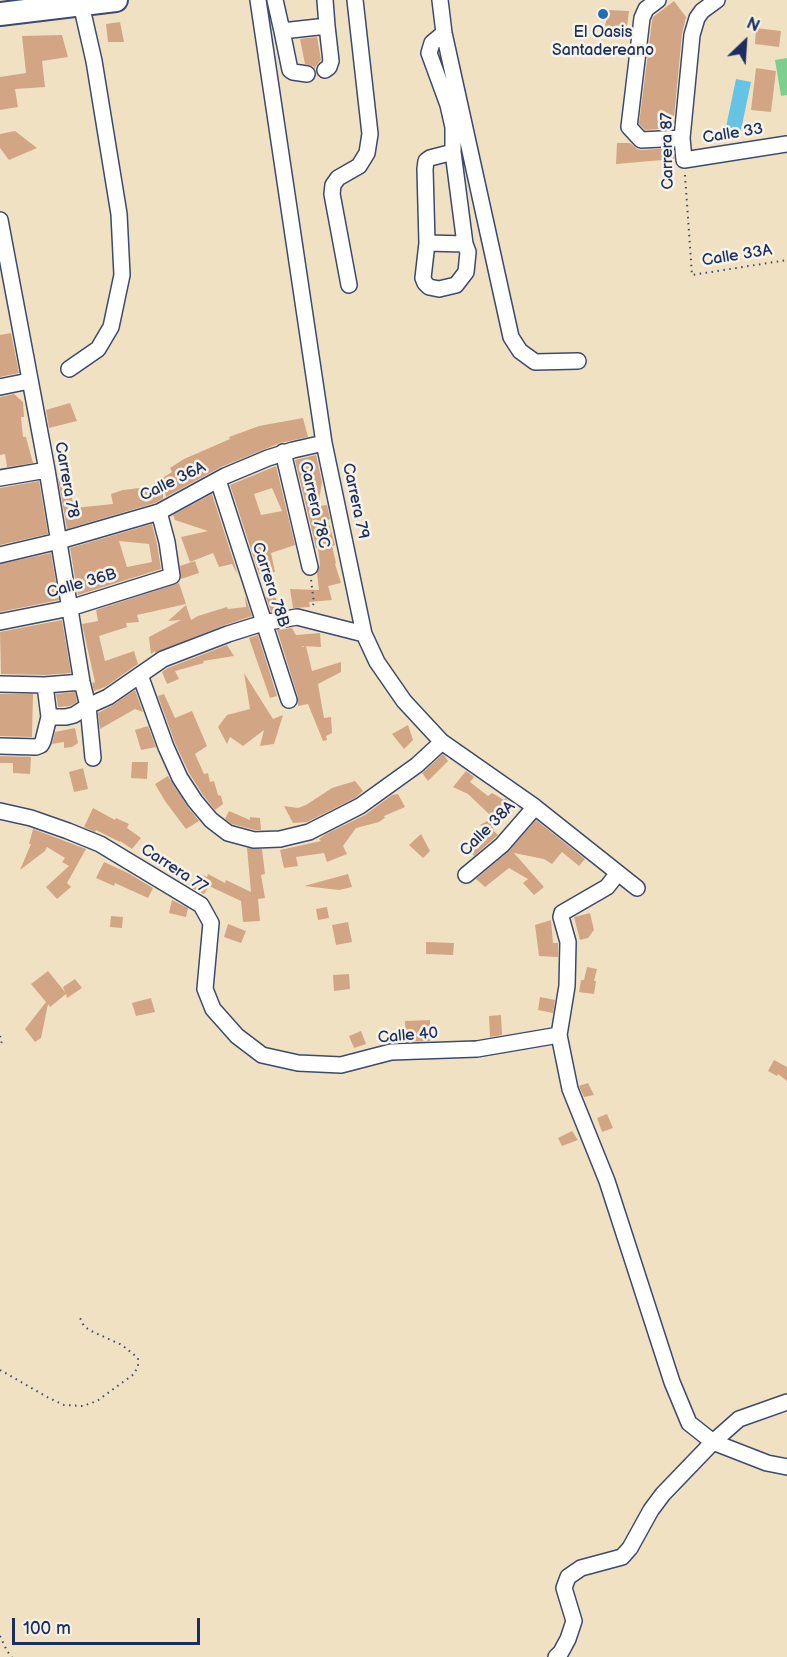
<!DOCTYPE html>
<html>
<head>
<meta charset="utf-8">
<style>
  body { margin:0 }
  #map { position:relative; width:787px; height:1657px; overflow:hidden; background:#f1e1c3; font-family:"Balsamiq Sans",sans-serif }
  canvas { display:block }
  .north { position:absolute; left:715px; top:12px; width:60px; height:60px; -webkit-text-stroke:4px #f7f3e8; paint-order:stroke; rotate:25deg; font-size:16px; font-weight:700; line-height:24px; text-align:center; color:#1b2f5e }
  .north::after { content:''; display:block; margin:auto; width:21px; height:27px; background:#1b2f5e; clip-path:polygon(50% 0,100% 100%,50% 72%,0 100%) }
  .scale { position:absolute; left:12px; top:1618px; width:188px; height:27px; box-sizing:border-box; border:3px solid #1b2f5e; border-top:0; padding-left:8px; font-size:18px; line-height:21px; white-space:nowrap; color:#1b2f5e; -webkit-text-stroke:4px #f7f3e8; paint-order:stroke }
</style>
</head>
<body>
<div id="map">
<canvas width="787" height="1657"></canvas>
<div class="north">N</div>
<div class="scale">100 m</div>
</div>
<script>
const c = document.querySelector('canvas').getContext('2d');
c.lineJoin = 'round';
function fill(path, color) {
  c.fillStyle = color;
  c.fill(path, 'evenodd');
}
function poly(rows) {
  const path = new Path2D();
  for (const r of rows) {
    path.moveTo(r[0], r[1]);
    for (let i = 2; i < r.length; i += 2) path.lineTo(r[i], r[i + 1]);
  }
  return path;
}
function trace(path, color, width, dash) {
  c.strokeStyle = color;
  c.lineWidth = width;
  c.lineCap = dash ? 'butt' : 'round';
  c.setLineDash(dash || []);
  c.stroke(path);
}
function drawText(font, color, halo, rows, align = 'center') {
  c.font = font + ' "Balsamiq Sans",sans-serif';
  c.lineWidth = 5;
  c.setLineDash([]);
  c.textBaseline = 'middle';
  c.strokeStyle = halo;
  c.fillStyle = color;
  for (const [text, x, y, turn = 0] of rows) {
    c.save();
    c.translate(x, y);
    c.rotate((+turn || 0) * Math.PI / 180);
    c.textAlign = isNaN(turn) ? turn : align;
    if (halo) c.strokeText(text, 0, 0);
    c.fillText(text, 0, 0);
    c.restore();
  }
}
fill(poly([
  [787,58,787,95,781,96,775,60]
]), '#7dcf90');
fill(poly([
  [736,79,751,82,740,135,725,132]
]), '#66c3e4');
fill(poly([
  [674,1,686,17,682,34,673,128,645,130,639,124,652,21,653,17],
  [608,10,629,11,626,34,604,33],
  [120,22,124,42,108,42,106,24],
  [756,28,781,31,779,47,755,44],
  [62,35,68,57,42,61,45,87,15,89,18,107,0,110,0,77,26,73,22,36],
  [317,37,321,60,316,66,315,69,313,66,305,64,300,39],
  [756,68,776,71,771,112,751,110],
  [15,131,37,148,9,160,0,148,0,134],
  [617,143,630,143,637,149,641,150,673,148,674,159,616,164],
  [11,333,19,373,0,377,0,335],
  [14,394,23,402,24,417,21,417,23,437,26,437,33,463,7,467,5,454,0,455,0,397],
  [70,403,77,421,49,428,46,410],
  [303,418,308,437,280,443,221,467,166,497,163,486,163,499,155,503,67,529,58,479,68,478,74,508,113,504,111,494,123,490,148,487,172,472,170,468,184,459,230,439,229,437,259,426],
  [316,455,322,482,318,506,327,505,330,519,328,520,335,545,332,546,336,563,335,564,341,583,328,586,332,600,309,602,310,607,293,608,290,589,319,590,317,573,320,565,318,548,316,548,295,460],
  [276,466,295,545,271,553,275,572,259,574,230,485],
  [272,488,282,511,261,515,254,494],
  [39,481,48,534,0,545,0,488],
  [212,494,238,575,232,564,219,567,213,553,190,562,181,537,208,531,175,520,173,515],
  [152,524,157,544,161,569,78,595,70,548],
  [119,541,149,544,152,562,127,567],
  [51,553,59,600,0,612,0,564],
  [195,561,199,573,181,579,180,566],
  [179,583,186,604,137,615,139,622,126,623,127,627,99,636,105,661,134,651,138,664,105,687,94,691,92,683,95,682,82,624,98,621,96,610],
  [274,595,282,610,271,612,266,597],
  [245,596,252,616,225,625,155,653,155,651,151,654,149,637,181,620,168,621,186,605,191,620,198,616,227,607,228,609,246,607],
  [62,620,71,673,45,675,1,674,0,632],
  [292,628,297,637,296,635,320,633,321,647,302,646,302,647,306,646,312,671,341,662,341,672,318,684,324,718,331,717,332,733,326,736,327,740,323,741,308,704,298,706,298,697,277,630],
  [258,635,277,696,270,698,249,638],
  [227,645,234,656,203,661,204,663,175,671,179,679,167,684,162,672,168,668],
  [244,673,273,719,283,715,274,744,260,746,264,730,243,746,230,737,227,744,218,727,227,715,250,709],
  [135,690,143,712,135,709,100,729,98,713,113,705],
  [75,692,77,702,70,706,58,707,56,694],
  [0,694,33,694,32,737,0,736],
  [164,694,175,718,192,711,207,746,195,754,204,774,208,773,210,782,214,781,218,795,221,796,223,804,215,810,203,795,189,773,175,743,158,696],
  [408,725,413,740,404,749,392,734],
  [148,726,156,747,141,750,135,730],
  [75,728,78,743,72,747,64,748,64,742,52,744,55,732],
  [443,754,448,761,428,781,422,773],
  [0,756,31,757,30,774,13,773,13,763,0,763],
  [132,762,148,762,147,779,131,778],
  [83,768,88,789,74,792,69,772],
  [466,771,474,777,470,782,488,796,492,793,504,800,505,798,513,805,492,829,498,835,474,856,468,848,473,845,483,828,480,825,489,820,487,818,490,815,468,794,453,787],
  [168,776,187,806,199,821,186,829,165,801,155,784],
  [355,781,363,791,355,798,307,822,293,823,284,806,298,808,306,805,332,788],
  [398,794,405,807,384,816,385,818,379,822,356,828,343,846,347,854,327,862,324,853,296,857,298,866,284,868,280,850,321,841,319,839,326,834,365,815,392,795],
  [93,808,115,820,116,818,129,824,127,828,141,838,132,849,120,841,120,842,96,830,95,832,84,827],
  [229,811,250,820,250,817,260,818,261,830,255,830,232,824,225,819],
  [536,820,585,859,579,866,562,852,552,864,544,859,514,853,544,887,534,895,523,883,528,879,509,868,485,887,476,879,508,852],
  [33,829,86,849,67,883,71,887,57,899,46,887,69,866,62,862,65,858,47,847,45,851,20,870,31,844,29,844],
  [421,834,430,851,423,858,409,845],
  [247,848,262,849,265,874,261,875,265,898,258,899,260,921,243,922,241,901,209,886,204,894,192,888,200,874,207,877,208,874,225,883,226,880,251,892],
  [104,862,128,873,153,888,148,898,115,883,114,886,96,878],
  [348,874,352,887,339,890,304,886],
  [172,900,188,908,186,917,169,913],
  [327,907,329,918,318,920,316,909],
  [590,913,594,930,588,938,580,940,574,917],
  [111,916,123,917,122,928,110,927],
  [551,920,553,943,558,943,558,957,539,956,535,925],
  [348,922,352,942,336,945,332,925],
  [228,924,246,931,241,943,224,937],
  [426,942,454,943,453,955,426,954],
  [587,967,597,969,594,981,596,981,594,994,579,992,581,980,584,980],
  [48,971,65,992,63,987,75,979,82,988,67,998,66,994,50,1007,48,1004,41,1038,35,1042,25,1029,46,1002,31,984],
  [349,974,350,989,334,991,333,975],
  [540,997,555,1000,553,1013,538,1010],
  [151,998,155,1012,136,1016,132,1003],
  [501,1015,502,1035,490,1037,489,1016],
  [430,1020,430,1041,406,1042,405,1021],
  [361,1031,366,1044,354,1048,349,1036],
  [774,1060,787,1067,787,1081,778,1074,777,1076,768,1071],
  [588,1083,594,1095,584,1097,579,1086],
  [607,1114,613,1128,602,1132,597,1118],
  [572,1131,578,1140,562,1146,558,1138]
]), '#d2a685');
const minor = poly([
  [258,0,324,443,364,634,377,662,404,701,442,742,535,807,637,888],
  [275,0,282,31,327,26,325,0],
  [440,0,444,33,511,337,520,351,535,362,578,361],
  [658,0,646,9,642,18,629,127,641,140,682,138],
  [717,0,702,11,697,18,692,35,682,138,684,160,787,144],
  [282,31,290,70,293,72,307,74],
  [325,70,329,67,331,61,327,26],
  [453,152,465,244],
  [0,220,47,470,82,682,88,706,93,758],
  [427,243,465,244,468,252,466,272,456,285,439,289,429,287,425,283,423,278,427,243,425,169,426,161,430,158,453,152,453,127,448,105,429,53,432,43,444,33],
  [349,285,332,194,333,185,338,178,359,166,367,153,370,134,355,0],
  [69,369,98,349,111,327,122,275,119,214,94,61,81,4],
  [0,387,29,381],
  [283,452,310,567],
  [0,478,47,470],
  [218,480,289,700],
  [0,555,59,541,159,512,225,476,268,458,293,450,324,443],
  [0,622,70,608,172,576,167,542,159,512],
  [140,675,166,747,180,778,195,801,211,820,228,833,254,840,280,839,309,832,360,806,417,765,442,742],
  [0,684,45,685,82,682],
  [45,685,49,717,66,717,74,715,88,706,108,697,163,659,228,634,263,623,297,617,364,634],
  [0,746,36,747,41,745,43,741,49,717],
  [0,811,31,818,68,831,100,844,201,905,211,923,205,989,213,1009,237,1036,262,1055,298,1063,341,1065,391,1052,477,1049,559,1035],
  [618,873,607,887,562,913,561,917,568,942,567,986,559,1035,570,1089,607,1181,672,1382,689,1423,713,1442,767,1463,787,1467],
  [466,875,502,845,535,807],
  [556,1657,561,1652,568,1639,574,1621,564,1588,568,1577,581,1568,622,1557,630,1548,651,1510,663,1494,713,1442,739,1419,787,1402]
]);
const highway = poly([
  [0,14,116,0]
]);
trace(minor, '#3b4a6d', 18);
trace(highway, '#3b4a6d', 26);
trace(poly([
  [685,175,692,275,787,260],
  [311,580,314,603,312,607],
  [0,1036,2,1041,0,1046],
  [0,1370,49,1398,64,1405,83,1406,97,1401,134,1374,138,1366,138,1358,122,1345,89,1330,84,1326,80,1318],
  [0,1636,7,1651,12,1657]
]), '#3b4a6d', 2, [1.5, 4.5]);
trace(minor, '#fff', 15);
trace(highway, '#fff', 22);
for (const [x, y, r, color] of [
  [603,14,6,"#1f6fb2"]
]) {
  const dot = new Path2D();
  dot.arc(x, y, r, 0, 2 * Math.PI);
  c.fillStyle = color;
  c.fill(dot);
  trace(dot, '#f7f3e8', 2);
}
drawText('16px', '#1b2f5e', '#f7f3e8', [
  ["El Oasis",603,33],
  ["Santadereano",603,51]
]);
drawText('16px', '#1b2f5e', '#f7f3e8', [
  ["Calle 33",733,134,-9],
  ["Carrera 87",668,151,-91],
  ["Calle 33A",737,256,-9],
  ["Carrera 78",66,480,80],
  ["Calle 36A",173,482,-26],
  ["Carrera 79",355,501,78],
  ["Carrera 78C",314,505,77],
  ["Calle 36B",82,584,-16],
  ["Carrera 78B",270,585,72],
  ["Calle 38A",488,829,-45],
  ["Carrera 77",174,869,33],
  ["Calle 40",408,1036,-5]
]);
</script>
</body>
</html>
